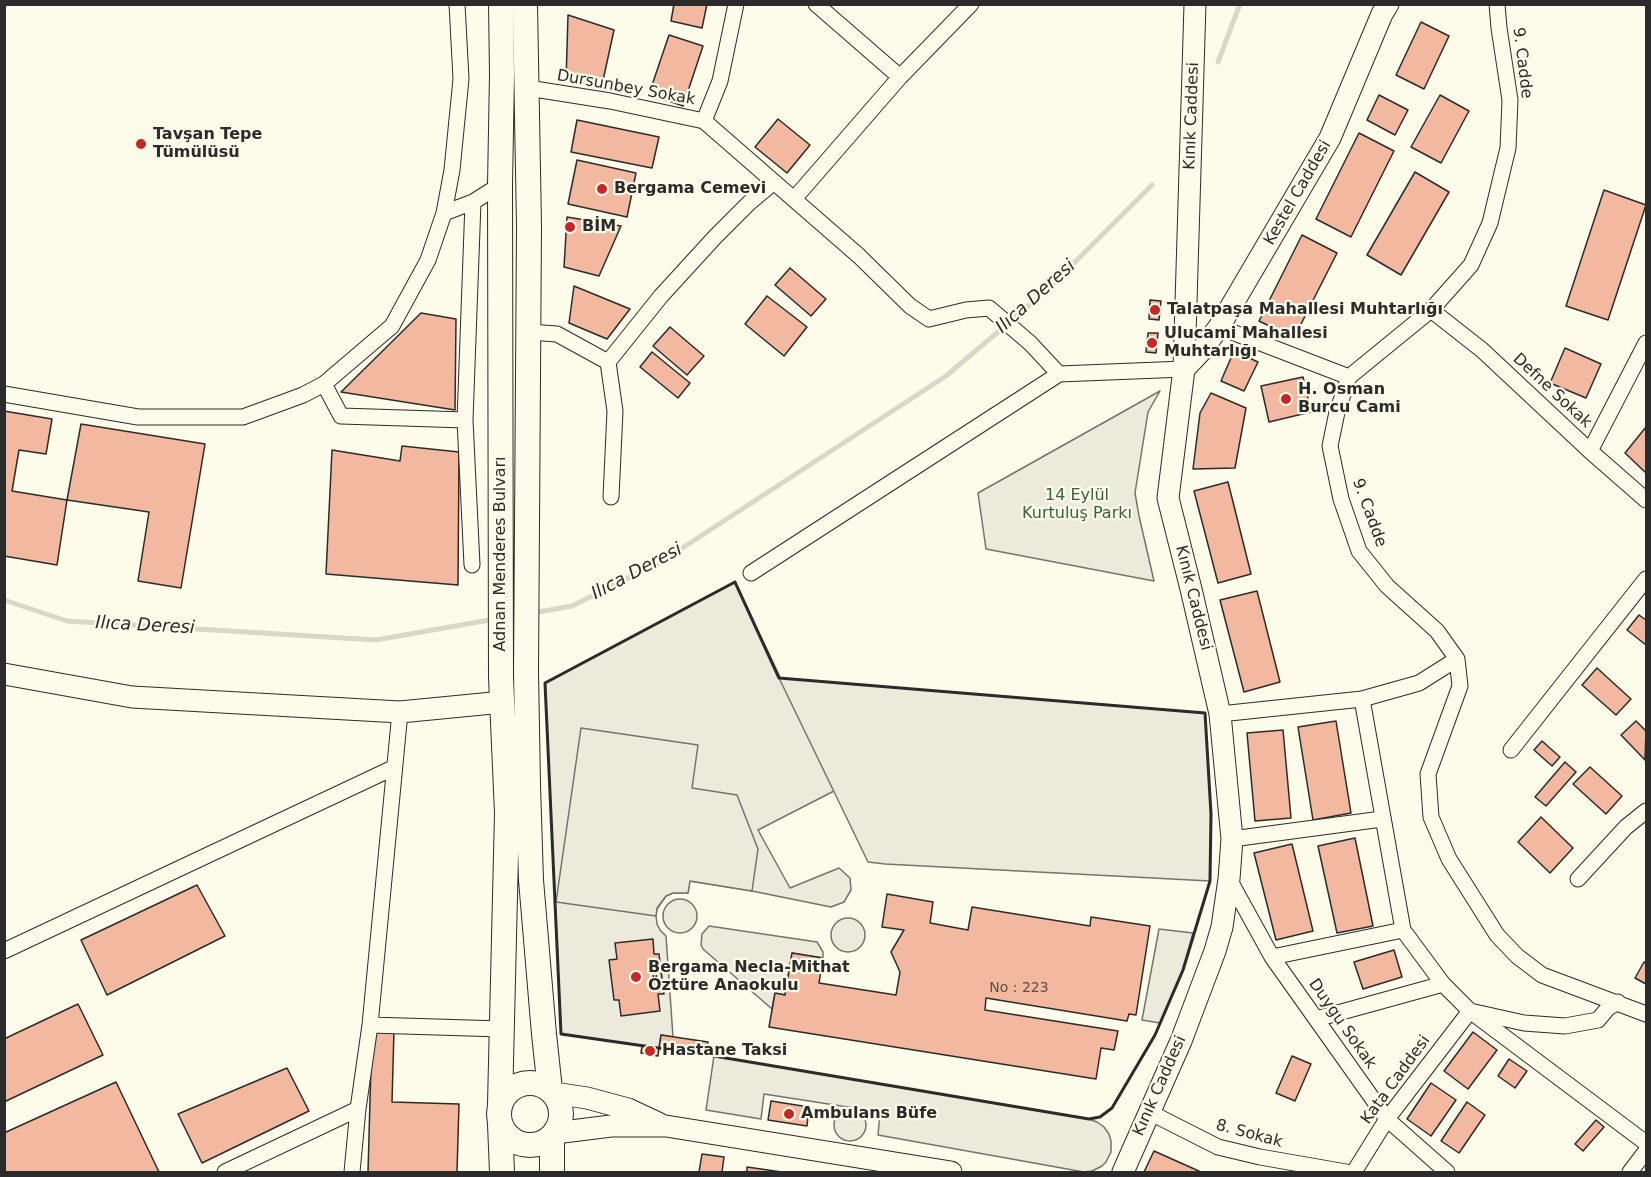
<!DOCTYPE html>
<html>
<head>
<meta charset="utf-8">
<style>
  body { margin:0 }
  #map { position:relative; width:1651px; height:1177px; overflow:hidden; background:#fdfbea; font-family:"DejaVu Sans",sans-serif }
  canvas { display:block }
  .frame { position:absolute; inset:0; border:6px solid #2b2b2b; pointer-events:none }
</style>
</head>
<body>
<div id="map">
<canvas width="1651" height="1177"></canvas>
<div class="frame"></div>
</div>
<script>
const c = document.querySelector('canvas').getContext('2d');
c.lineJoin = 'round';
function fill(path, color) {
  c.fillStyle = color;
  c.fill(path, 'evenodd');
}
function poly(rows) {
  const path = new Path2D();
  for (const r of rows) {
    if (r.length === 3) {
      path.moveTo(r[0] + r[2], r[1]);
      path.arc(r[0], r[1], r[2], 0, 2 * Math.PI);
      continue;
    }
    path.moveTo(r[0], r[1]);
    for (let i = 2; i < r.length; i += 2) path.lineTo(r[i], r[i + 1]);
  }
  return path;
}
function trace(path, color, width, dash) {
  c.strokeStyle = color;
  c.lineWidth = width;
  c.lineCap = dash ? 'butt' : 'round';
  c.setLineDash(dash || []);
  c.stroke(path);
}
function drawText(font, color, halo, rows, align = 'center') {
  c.font = font + ' "DejaVu Sans",sans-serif';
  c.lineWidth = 4.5;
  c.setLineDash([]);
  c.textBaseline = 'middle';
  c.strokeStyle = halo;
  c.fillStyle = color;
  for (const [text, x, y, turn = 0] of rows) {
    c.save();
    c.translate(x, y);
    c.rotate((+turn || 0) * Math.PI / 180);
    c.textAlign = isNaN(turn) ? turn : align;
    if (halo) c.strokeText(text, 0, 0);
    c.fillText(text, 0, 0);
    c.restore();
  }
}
const green = poly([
  [1160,391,1148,412,1135,493,1139,516,1154,581,986,549,978,493,1160,391],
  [735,582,834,791,758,830,790,888,839,868,850,878,851,890,844,902,831,907,752,891,690,881,688,893,673,893,666,896,657,909,656,916,657,924,660,930,666,936,673,1037,661,1035,659,1048,561,1034,545,683,735,582],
  [680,916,17],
  [848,935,17],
  [709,926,817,942,823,952,823,958,792,953,785,995,775,993,772,1009,703,949,701,945,702,934,709,926],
  [1159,929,1193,933,1183,970,1160,1023,1142,1020,1159,929],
  [850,1125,16]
]);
fill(green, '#ecebdb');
trace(green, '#74746e', 1.5);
const parking = poly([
  [779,678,1205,713,1211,814,1210,881,885,864,868,862,779,678],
  [581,728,698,745,692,788,737,795,758,849,752,891,690,881,688,893,673,893,666,896,657,908,656,916,556,902,581,728],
  [714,1056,1089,1119,1097,1122,1104,1127,1109,1134,1111,1141,1111,1152,1106,1162,1102,1166,1092,1171,1084,1172,878,1135,880,1112,764,1094,761,1119,706,1110,714,1056]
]);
fill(parking, '#eceadb');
trace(parking, '#74746e', 1.5);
trace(poly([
  [1218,62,1240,4],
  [4,600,67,621,376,640,495,619],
  [533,613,572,606,664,560,946,376,1045,292,1152,185]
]), '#d8d7c9', 5);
const building = poly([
  [674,4,707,4,702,28,671,21,674,4],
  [568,15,614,30,602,85,566,81,568,15],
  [1421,22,1449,36,1424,89,1396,75,1421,22],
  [669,35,703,46,683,106,649,94,669,35],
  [1379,95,1408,110,1395,135,1367,120,1379,95],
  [1440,95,1469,111,1441,163,1411,147,1440,95],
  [778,119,810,145,787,173,755,147,778,119],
  [577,120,659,137,652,168,571,152,577,120],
  [1359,133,1394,151,1351,237,1316,219,1359,133],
  [577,160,636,173,627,217,568,204,577,160],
  [1415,172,1449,192,1401,275,1367,255,1415,172],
  [1604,190,1646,205,1608,320,1566,306,1604,190],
  [567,217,621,226,599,276,564,267,567,217],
  [1302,235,1337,253,1294,338,1259,321,1302,235],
  [790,268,826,299,811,316,775,285,790,268],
  [574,286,630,309,607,339,569,323,574,286],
  [767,296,807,327,784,356,745,324,767,296],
  [1150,300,1161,301,1159,320,1149,319,1150,300],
  [421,313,456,319,455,410,341,392,421,313],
  [670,327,704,356,687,375,653,346,670,327],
  [1148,333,1158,333,1156,353,1146,352,1148,333],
  [1565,348,1601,364,1586,398,1550,383,1565,348],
  [1234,351,1258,362,1244,391,1221,381,1234,351],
  [652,352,690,383,678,398,640,367,652,352],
  [1303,377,1311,412,1269,422,1261,386,1303,377],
  [1211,393,1246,408,1235,468,1193,469,1200,413,1211,393],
  [4,411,52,419,46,454,19,450,12,491,67,500,57,565,4,556,4,411],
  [81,424,205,444,181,588,138,581,149,512,67,500,81,424],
  [1646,427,1646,473,1625,453,1646,427],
  [402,446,459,452,458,585,326,574,332,450,400,461,402,446],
  [1228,482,1251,574,1218,583,1194,491,1228,482],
  [1257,591,1280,682,1244,692,1220,600,1257,591],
  [1639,615,1646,620,1646,645,1627,630,1639,615],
  [1597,668,1631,699,1616,715,1582,685,1597,668],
  [1336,721,1351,813,1313,820,1298,727,1336,721],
  [1636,721,1646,731,1645,760,1621,735,1636,721],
  [1283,730,1291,818,1255,821,1247,733,1283,730],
  [1542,741,1560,757,1552,766,1534,750,1542,741],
  [1565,762,1576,772,1546,806,1535,797,1565,762],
  [1590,767,1622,796,1606,814,1573,784,1590,767],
  [1541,817,1573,848,1550,873,1518,842,1541,817],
  [1355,838,1373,926,1337,933,1318,846,1355,838],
  [1292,844,1313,931,1276,940,1254,853,1292,844],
  [197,885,225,936,107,995,81,940,197,885],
  [887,894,933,902,930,923,968,930,972,907,1090,926,1091,917,1150,926,1136,1015,1129,1014,1127,1021,986,998,985,1010,1118,1031,1114,1050,1101,1048,1096,1079,769,1027,775,993,785,995,792,953,823,958,819,983,896,995,900,972,891,952,904,930,882,927,887,894],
  [653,939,654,954,659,954,664,994,658,994,660,1011,621,1016,619,1000,614,1000,609,960,617,959,615,943,653,939],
  [1394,950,1402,977,1363,989,1354,962,1394,950],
  [1644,962,1646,963,1646,984,1635,978,1644,962],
  [78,1004,103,1055,4,1102,4,1039,78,1004],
  [372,1029,394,1030,392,1102,459,1104,457,1172,368,1172,372,1029],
  [1473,1032,1497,1050,1468,1089,1444,1071,1473,1032],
  [661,1035,708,1042,705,1055,659,1048,661,1035],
  [642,1046,659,1048,658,1056,641,1053,642,1046],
  [1292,1056,1311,1064,1295,1101,1276,1093,1292,1056],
  [1509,1059,1527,1071,1515,1088,1498,1076,1509,1059],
  [287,1068,309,1111,202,1163,178,1114,287,1068],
  [116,1082,159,1172,4,1172,4,1133,116,1082],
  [1431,1083,1456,1100,1431,1136,1407,1119,1431,1083],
  [771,1101,809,1107,807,1126,768,1120,771,1101],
  [1467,1102,1485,1115,1459,1153,1441,1141,1467,1102],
  [1596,1120,1604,1127,1583,1151,1575,1144,1596,1120],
  [1154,1151,1201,1172,1144,1172,1154,1151],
  [702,1154,724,1157,722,1172,699,1172,702,1154],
  [747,1167,782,1172,747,1172,747,1167]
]);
fill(building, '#f2b8a0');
trace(building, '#2b2b2b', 1.5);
const street = poly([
  [816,4,900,77],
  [1497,4,1499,28,1510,100,1508,148,1490,223,1471,265,1431,310,1349,377,1337,412,1330,446,1341,499,1359,551,1387,586,1437,631,1457,659,1460,686,1428,774,1431,817,1449,859,1497,935,1517,956,1542,975,1646,1014],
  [528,88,610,101,704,121,720,81,736,4],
  [704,121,859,256,910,306,929,319,966,310,989,308,1030,343,1059,374],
  [794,199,900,77,971,4],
  [444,213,473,202,500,185],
  [1431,310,1482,350,1590,451,1646,500],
  [1219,327,1349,377],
  [529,332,557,334,608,362],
  [324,384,341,416,465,420],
  [4,394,138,417,243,417,303,395,324,384,392,326,428,260,444,213,452,170,461,79,457,4],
  [1590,451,1646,343],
  [611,497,615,411,608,362,661,296,715,237,749,203,774,182],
  [472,565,465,420,473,202],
  [751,573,1059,374,1184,369],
  [1362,699,1419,683,1457,659],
  [400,712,370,1025,502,1029],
  [1220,714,1362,699,1403,930,1443,984,1470,1011,1646,1143],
  [1511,750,1646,579],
  [1232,839,1382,819],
  [1229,879,1272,957,1387,1119,1447,1172],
  [1578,879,1626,827,1646,811],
  [4,951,393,768],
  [1272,957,1403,930],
  [1316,1019,1443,984],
  [1149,1112,1218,1147,1260,1157,1346,1172],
  [225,1172,358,1109,370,1025],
  [352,1172,358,1109],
  [1354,1172,1387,1119,1470,1011,1524,1023,1565,1026,1598,1020,1608,1008,1618,1002],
  [1630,1172,1646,1151]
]);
const secondary = poly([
  [1184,369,1202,350,1219,327,1330,138,1382,14,1388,4],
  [4,674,132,697,400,712,503,702],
  [554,1093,587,1098,628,1109,660,1124],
  [555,1133,611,1126,666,1126,951,1172],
  [1123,1172,1181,1041,1215,951,1222,927,1229,879,1232,839,1220,714,1191,589,1168,498,1184,369,1195,4]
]);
const primary = poly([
  [525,4,529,226,526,672,528,785,531,880,544,1034,550,1090],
  [530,1114,31],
  [500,1104,507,813,501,677,500,185,502,74,501,4],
  [500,1124,502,1172],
  [552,1172,552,1136]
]);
trace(street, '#2b2b2b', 17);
trace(secondary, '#2b2b2b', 23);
trace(primary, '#2b2b2b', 26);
trace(street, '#fdfbea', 15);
trace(secondary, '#fdfbea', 21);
trace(primary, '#fdfbea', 24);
trace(poly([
  [735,582,779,678,1205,713,1211,814,1210,881,1183,970,1155,1035,1112,1108,1100,1117,1089,1119,714,1056,561,1034,545,683,735,582]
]), '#2b2b2b', 3);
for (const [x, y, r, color] of [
  [141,144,6,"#c62828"],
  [602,189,6,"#c62828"],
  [570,227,6,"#c62828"],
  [1155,310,6,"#c62828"],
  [1152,343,6,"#c62828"],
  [1286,399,6,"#c62828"],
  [636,977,6,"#c62828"],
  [650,1051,6,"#c62828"],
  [789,1114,6,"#c62828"]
]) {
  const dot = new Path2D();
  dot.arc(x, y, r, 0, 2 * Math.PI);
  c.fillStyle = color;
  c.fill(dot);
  trace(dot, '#fdfbea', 2);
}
drawText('14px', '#5d4e48', null, [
  ["No : 223",1019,988]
]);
drawText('16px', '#2b2b2b', '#fdfbea', [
  ["9. Cadde",1522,63,83],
  ["Dursunbey Sokak",626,88,10],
  ["Kınık Caddesi",1192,116,-88],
  ["Kestel Caddesi",1298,193,-60],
  ["Defne Sokak",1552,391,43],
  ["9. Cadde",1369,513,70],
  ["Adnan Menderes Bulvarı",501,554,-90],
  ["Kınık Caddesi",1193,598,76],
  ["Duygu Sokak",1342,1024,55],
  ["Kata Caddesi",1396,1080,-54],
  ["Kınık Caddesi",1160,1086,-66],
  ["8. Sokak",1249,1134,15]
]);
drawText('bold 16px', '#2b2b2b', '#fdfbea', [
  ["Tavşan Tepe",153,135],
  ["Tümülüsü",153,153],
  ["Bergama Cemevi",614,189],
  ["BİM",582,227],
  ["Talatpaşa Mahallesi Muhtarlığı",1167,310],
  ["Ulucami Mahallesi",1164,334],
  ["Muhtarlığı",1164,352],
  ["H. Osman",1298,390],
  ["Burcu Cami",1298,408],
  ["Bergama Necla-Mithat",648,968],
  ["Öztüre Anaokulu",648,986],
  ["Hastane Taksi",662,1051],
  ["Ambulans Büfe",801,1114]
], 'left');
drawText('16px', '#34623c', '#fdfbea', [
  ["14 Eylül",1077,496],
  ["Kurtuluş Parkı",1077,514]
]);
drawText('italic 18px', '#2b2b2b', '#fdfbea', [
  ["Ilıca Deresi",1036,297,-42],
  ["Ilıca Deresi",637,572,-28],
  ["Ilıca Deresi",145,626,3]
]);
</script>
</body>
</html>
